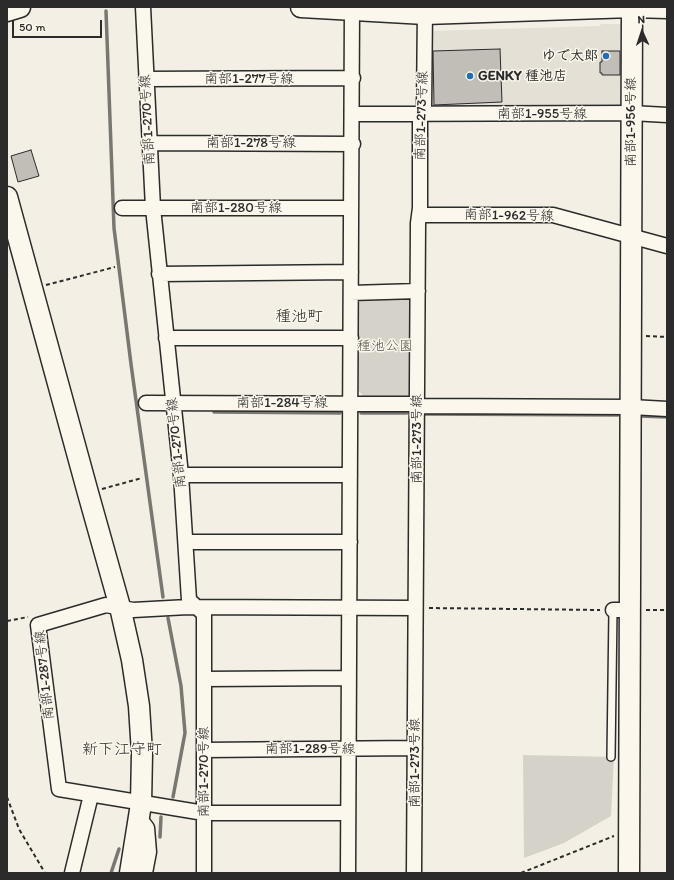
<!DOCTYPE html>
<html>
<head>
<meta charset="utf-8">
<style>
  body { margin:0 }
  #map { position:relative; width:674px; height:880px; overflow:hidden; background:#f3efe4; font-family:Itim,sans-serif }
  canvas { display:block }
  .frame { position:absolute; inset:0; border:8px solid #2b2b2b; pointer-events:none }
  .north { position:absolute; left:622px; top:12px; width:40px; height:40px; -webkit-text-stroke:3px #fbf7ec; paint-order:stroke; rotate:357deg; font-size:11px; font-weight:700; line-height:16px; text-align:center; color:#2b2b2b }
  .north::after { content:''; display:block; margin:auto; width:14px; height:18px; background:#2b2b2b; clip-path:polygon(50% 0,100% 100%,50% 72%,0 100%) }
  .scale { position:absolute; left:12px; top:20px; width:90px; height:18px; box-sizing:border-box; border:2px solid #2b2b2b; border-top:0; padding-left:5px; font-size:12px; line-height:14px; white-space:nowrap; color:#2b2b2b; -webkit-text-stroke:3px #fbf7ec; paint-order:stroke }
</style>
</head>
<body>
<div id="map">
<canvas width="674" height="880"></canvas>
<div class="frame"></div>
<div class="north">N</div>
<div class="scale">50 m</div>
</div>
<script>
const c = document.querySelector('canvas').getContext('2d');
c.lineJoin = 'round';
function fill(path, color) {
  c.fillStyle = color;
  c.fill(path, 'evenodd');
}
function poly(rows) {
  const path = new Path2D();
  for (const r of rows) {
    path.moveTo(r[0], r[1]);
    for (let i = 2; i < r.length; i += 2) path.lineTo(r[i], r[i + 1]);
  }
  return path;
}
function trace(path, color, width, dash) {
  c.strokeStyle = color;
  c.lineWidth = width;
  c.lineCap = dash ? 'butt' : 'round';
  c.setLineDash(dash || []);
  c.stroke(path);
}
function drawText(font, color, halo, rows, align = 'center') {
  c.font = font + ' Itim,"Klee One",sans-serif';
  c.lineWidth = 3;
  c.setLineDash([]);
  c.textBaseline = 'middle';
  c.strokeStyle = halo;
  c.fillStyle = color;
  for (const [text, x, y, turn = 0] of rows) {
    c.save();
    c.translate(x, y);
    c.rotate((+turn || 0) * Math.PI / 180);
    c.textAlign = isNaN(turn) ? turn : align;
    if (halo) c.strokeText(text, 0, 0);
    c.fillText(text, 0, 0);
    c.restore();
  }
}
fill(poly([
  [601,24,622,24,625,27,624,103,620,108,428,108,429,31,600,26]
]), '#e4e0d6');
fill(poly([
  [407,295,412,301,412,391,407,396,364,397,358,390,358,302,364,296],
  [523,755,614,757,611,816,564,843,524,858]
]), '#d5d2c9');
trace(poly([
  [106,11,114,228,131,364,163,597],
  [214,412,340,413],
  [361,413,407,413],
  [423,414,618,415],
  [639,416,667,417],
  [168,618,181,686,185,733,173,797],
  [160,837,161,817],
  [111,873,119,849]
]), '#787772', 3.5);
const building = poly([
  [500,49,502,102,434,105,433,51,500,49],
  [602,51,620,51,620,75,602,75,602,73,600,73,600,62,602,62,602,51],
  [31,150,39,176,18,182,11,156,31,150]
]);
fill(building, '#c0beb6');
trace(building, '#2b2b2b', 1);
const lane = poly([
  [611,757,613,610]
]);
const street = poly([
  [143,7,153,208,181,475,189,600,204,614,204,873],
  [146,79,353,78],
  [353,114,631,113,667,115],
  [149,143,353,144],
  [122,208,351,208],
  [419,215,553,215,667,246],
  [159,274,351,272],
  [351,293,418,291],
  [166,338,351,338],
  [146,403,410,404,423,406,631,407,667,409],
  [181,475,350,475],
  [186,542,350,542],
  [613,610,630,610],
  [204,679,349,678],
  [204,750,415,748],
  [348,813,204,813,59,789,38,625,106,605,133,610,188,607,415,608],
  [138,816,147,828,149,852,145,873],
  [72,873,91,795],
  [348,873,352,7],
  [414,873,418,223,420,208,420,119,424,109,425,7]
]);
const secondary = poly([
  [301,7,425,14,632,7,667,8],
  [7,11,20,7],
  [7,197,88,493,120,607,132,660,139,706,142,753,141,804,130,873],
  [629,873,632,7]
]);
trace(lane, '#2b2b2b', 10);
trace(street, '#2b2b2b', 17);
trace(secondary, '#2b2b2b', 23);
trace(poly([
  [46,285,115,267],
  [646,336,667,337],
  [102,489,142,478],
  [429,608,600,610],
  [646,610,667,610],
  [7,621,28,617],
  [7,797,19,829,45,873],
  [521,873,614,836]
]), '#2b2b2b', 2, [4, 3]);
trace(lane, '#fbf7ec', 7);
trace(street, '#fbf7ec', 14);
trace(secondary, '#fbf7ec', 20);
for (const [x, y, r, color] of [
  [606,56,4,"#1f6fb2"],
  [470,76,4,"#1f6fb2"]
]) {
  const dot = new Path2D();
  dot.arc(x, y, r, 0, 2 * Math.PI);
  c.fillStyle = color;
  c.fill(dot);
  trace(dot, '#fbf7ec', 1.5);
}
drawText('bold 14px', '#2b2b2b', '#fbf7ec', [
  ["ゆで太郎",598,56],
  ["GENKY 種池店",478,76,"left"]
], 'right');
drawText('14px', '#2b2b2b', '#fbf7ec', [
  ["南部1-277号線",249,79],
  ["南部1-955号線",542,114],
  ["南部1-273号線",422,116,-88],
  ["南部1-270号線",148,120,-93],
  ["南部1-956号線",631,122,-90],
  ["南部1-278号線",251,143],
  ["南部1-280号線",236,208],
  ["南部1-962号線",509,216,1],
  ["南部1-284号線",282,403],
  ["南部1-273号線",417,439,-90],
  ["南部1-270号線",177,443,-96],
  ["南部1-287号線",45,675,-96],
  ["南部1-289号線",310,749],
  ["南部1-273号線",415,763,-90],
  ["南部1-270号線",204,772,-90]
]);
drawText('14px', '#565552', '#fbf7ec', [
  ["種池公園",385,346]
]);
drawText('16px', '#2b2b2b', '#fbf7ec', [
  ["種池町",299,317],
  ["新下江守町",122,750]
]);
</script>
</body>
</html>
